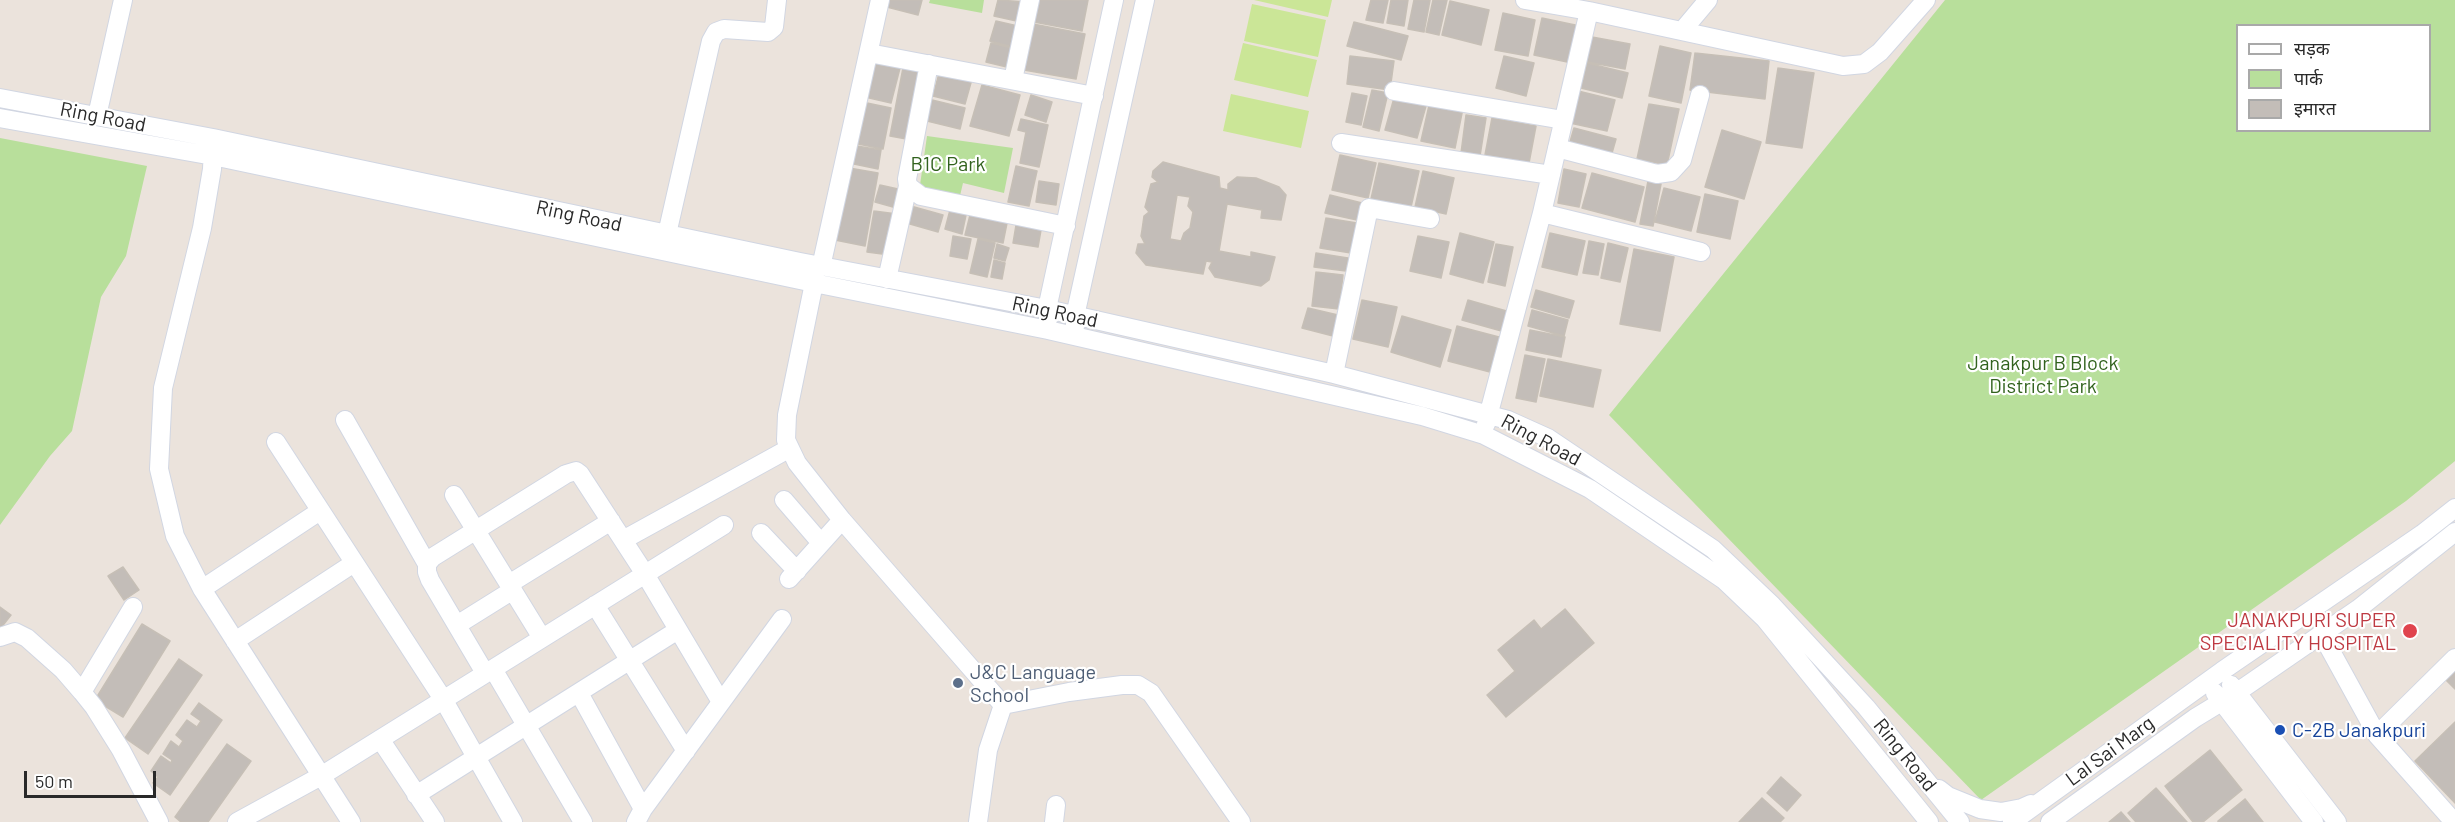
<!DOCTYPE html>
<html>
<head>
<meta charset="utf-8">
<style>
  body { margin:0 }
  #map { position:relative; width:2455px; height:822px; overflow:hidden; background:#ebe3dc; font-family:Barlow,"Noto Sans Devanagari",sans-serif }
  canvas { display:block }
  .legend { position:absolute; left:2236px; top:24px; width:195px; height:108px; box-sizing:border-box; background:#fff; border:2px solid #a9a9a9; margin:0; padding:8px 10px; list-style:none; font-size:18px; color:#292929 }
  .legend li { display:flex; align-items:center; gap:12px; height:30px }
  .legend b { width:30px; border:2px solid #a9a9a9 }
  .scale { position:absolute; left:24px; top:771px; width:132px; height:27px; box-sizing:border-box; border:3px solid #292929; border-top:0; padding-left:8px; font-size:18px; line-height:21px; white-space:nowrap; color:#292929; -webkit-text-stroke:4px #fff; paint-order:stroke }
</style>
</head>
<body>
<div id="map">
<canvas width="2455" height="822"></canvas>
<ul class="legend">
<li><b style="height:8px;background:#fff"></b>सड़क</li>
<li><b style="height:16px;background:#b8df9b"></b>पार्क</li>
<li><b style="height:16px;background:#c3bdb8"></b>इमारत</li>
</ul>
<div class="scale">50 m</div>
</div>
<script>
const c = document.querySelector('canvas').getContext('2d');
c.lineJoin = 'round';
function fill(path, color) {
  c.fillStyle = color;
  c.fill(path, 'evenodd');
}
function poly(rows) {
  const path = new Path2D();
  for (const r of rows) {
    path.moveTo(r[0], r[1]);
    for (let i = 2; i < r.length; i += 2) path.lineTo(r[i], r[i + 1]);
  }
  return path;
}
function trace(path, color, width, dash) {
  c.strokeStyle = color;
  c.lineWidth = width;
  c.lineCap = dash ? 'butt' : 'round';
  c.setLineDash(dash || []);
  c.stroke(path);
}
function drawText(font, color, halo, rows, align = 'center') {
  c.font = font + ' Barlow,sans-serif';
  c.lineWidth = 4.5;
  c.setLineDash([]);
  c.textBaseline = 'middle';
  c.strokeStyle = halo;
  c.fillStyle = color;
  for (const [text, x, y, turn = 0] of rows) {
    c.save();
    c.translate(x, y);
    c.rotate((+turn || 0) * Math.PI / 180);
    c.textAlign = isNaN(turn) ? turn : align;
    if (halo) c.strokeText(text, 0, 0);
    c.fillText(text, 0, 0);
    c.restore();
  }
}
fill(poly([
  [930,0,984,0,982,13,929,3],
  [1945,0,2455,0,2455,461,2406,501,1981,800,1609,415],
  [2238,26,2430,26,2430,130,2238,130],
  [927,136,1013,148,1004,193,963,183,959,200,919,192],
  [0,138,147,166,126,256,101,297,72,431,50,456,0,525]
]), '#b8df9b');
fill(poly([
  [1254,0,1332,0,1328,17],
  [1252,4,1326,20,1318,57,1244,41],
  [1243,43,1317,60,1308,97,1234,80],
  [1231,94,1309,111,1301,148,1223,131]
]), '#cbe697');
const building = poly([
  [885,0,922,0,918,15,883,6,885,0],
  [998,0,1026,2,1021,22,994,16,998,0],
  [1039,0,1088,0,1082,31,1034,22,1039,0],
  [1371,0,1388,0,1383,23,1366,20,1371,0],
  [1391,0,1408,0,1404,26,1387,23,1391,0],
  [1414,0,1430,0,1424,32,1408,29,1414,0],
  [1433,0,1447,0,1439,35,1426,32,1433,0],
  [1450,1,1489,10,1481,45,1442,35,1450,1],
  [1503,13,1535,20,1528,56,1495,50,1503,13],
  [1542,18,1580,26,1572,63,1534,55,1542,18],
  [996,21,1022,27,1016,48,990,41,996,21],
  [1354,22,1408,36,1401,60,1347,46,1354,22],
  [1033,24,1085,34,1076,79,1024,70,1033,24],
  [1592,37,1630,44,1625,69,1587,62,1592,37],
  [991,43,1016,49,1011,68,986,62,991,43],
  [1660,46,1691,53,1681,103,1649,96,1660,46],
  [1695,53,1769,61,1765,99,1690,90,1695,53],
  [1350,56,1394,61,1390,90,1347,84,1350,56],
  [1504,56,1534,63,1526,96,1496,88,1504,56],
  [874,61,900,68,891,103,865,97,874,61],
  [1587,63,1628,73,1622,98,1581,88,1587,63],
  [903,68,925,72,912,140,890,136,903,68],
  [1778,68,1814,73,1802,148,1766,143,1778,68],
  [940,70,972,79,965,104,933,96,940,70],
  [982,85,1020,95,1009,136,970,126,982,85],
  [1372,90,1388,93,1379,131,1363,127,1372,90],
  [1578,91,1615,100,1607,131,1570,123,1578,91],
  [1352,93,1367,96,1361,125,1346,122,1352,93],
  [1031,95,1052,102,1046,122,1025,115,1031,95],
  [1394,98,1426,106,1417,138,1385,130,1394,98],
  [928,99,965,108,960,129,923,120,928,99],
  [1430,101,1463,108,1455,148,1421,141,1430,101],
  [867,103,891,108,883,149,858,144,867,103],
  [1649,104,1679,109,1667,165,1637,159,1649,104],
  [1466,115,1486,118,1480,156,1461,153,1466,115],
  [1492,118,1536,126,1529,163,1485,155,1492,118],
  [1021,119,1048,125,1039,167,1020,163,1026,132,1018,130,1021,119],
  [1574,128,1616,139,1610,160,1568,149,1574,128],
  [1722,130,1761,142,1744,199,1705,187,1722,130],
  [857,146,881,150,878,169,854,164,857,146],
  [1340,155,1376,163,1368,198,1332,190,1340,155],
  [1163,162,1219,177,1220,188,1228,190,1228,184,1237,177,1256,178,1279,187,1286,195,1281,220,1261,218,1262,210,1227,204,1219,251,1251,257,1251,252,1275,257,1269,280,1261,286,1215,277,1209,268,1212,262,1206,261,1203,274,1146,265,1136,253,1138,244,1145,244,1141,236,1142,230,1144,216,1149,212,1145,207,1151,184,1158,182,1152,177,1153,171,1163,162],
  [1177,195,1190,197,1188,206,1193,212,1190,228,1184,233,1181,241,1170,239,1177,195],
  [1379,163,1419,171,1411,207,1371,199,1379,163],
  [1016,166,1037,171,1029,206,1008,202,1016,166],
  [849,168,878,173,865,246,835,240,849,168],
  [1564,169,1586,174,1579,207,1558,203,1564,169],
  [1423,171,1454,178,1446,214,1415,207,1423,171],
  [1592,173,1644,187,1635,222,1582,208,1592,173],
  [1039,181,1059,184,1056,205,1036,202,1039,181],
  [1648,181,1661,184,1653,226,1640,224,1648,181],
  [880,185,898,189,893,207,875,202,880,185],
  [1664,188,1700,197,1691,231,1655,222,1664,188],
  [1705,194,1738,201,1730,239,1697,232,1705,194],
  [1330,195,1362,203,1357,220,1325,213,1330,195],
  [907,205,943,215,938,232,903,222,907,205],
  [950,210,966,215,962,234,945,229,950,210],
  [874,211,897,214,890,255,867,252,874,211],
  [970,215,1007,223,1003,243,965,235,970,215],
  [1326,218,1357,223,1351,253,1320,248,1326,218],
  [1016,225,1041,230,1038,247,1013,243,1016,225],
  [1460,233,1494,242,1483,283,1450,274,1460,233],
  [1550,233,1585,241,1577,275,1542,267,1550,233],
  [953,236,971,239,967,259,950,256,953,236],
  [1418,236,1449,242,1441,278,1410,271,1418,236],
  [978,239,995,243,987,277,970,273,978,239],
  [1589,241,1604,244,1598,275,1583,273,1589,241],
  [1608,243,1628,248,1620,282,1601,278,1608,243],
  [997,244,1009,248,1005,261,994,258,997,244],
  [1496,244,1513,247,1505,286,1488,282,1496,244],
  [1634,249,1674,257,1660,331,1620,324,1634,249],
  [1316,253,1348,258,1346,271,1314,267,1316,253],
  [994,260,1005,263,1002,279,991,277,994,260],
  [1316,272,1343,275,1339,309,1312,306,1316,272],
  [1536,290,1574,301,1569,318,1531,307,1536,290],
  [1362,300,1397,307,1388,347,1353,339,1362,300],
  [1468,300,1510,312,1505,332,1462,320,1468,300],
  [1308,308,1338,315,1333,336,1302,328,1308,308],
  [1532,310,1568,320,1564,336,1528,326,1532,310],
  [1402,316,1451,330,1440,367,1391,352,1402,316],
  [1457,326,1499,337,1490,372,1448,361,1457,326],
  [1530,330,1565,337,1561,357,1526,350,1530,330],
  [1525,355,1545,359,1536,402,1516,398,1525,355],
  [1548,359,1601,370,1593,407,1540,396,1548,359],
  [123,567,139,590,124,600,108,576,123,567],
  [0,607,11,615,0,629,0,607],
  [1565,609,1594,643,1506,717,1487,695,1515,671,1498,650,1534,620,1541,629,1565,609],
  [142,624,170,641,123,717,95,700,142,624],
  [179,659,202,675,148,754,125,738,179,659],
  [2455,671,2455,689,2446,680,2455,671],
  [199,703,222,720,170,795,153,783,158,777,151,771,161,756,171,763,172,760,163,754,171,741,179,747,183,741,176,735,187,720,197,727,201,721,191,714,199,703],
  [2455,722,2455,803,2415,761,2455,722],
  [227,744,251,761,208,822,181,822,175,817,227,744],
  [2210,750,2242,790,2203,822,2193,822,2165,786,2210,750],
  [1781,777,1801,795,1787,811,1767,793,1781,777],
  [2156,788,2187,822,2136,822,2128,813,2156,788],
  [1762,798,1784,818,1780,822,1739,822,1762,798],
  [2245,799,2263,822,2218,822,2218,821,2245,799],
  [2121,812,2130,822,2109,822,2121,812]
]);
fill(building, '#c3bdb8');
trace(building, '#c6bfb6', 1.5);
const minor = poly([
  [1525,0,1589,11,1843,66,1864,64,1880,52,1926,0],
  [1682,31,1708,0],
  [869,53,1094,96],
  [929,64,907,179,908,186,921,196,1066,226],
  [1013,80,1030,0],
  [1394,91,1563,120],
  [0,98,213,138,800,262,1047,309,1334,374,1508,420,1548,438,1713,549,1772,605,1866,707,1960,822],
  [97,116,123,0],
  [0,118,213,156,814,283,1048,330,1422,416,1484,435,1590,489,1724,580,1765,619,1929,822],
  [1341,143,1551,175],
  [213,146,212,169,202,228,163,388,159,469,175,536,202,589,351,822],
  [1557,148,1657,174,1671,172,1682,160,1700,95],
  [1542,213,1701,252],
  [667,234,711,41,716,32,724,29,768,32,774,27,777,0],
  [821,267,880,0],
  [815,273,814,283,787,415,786,440,797,463,842,520,1003,705],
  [887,279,908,186],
  [1048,319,1047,309,1114,0],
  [1075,327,1075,316,1145,0],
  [1334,374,1369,208,1430,219],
  [345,420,427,564],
  [1486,424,1542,213,1589,11],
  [276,442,443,699,513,822],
  [454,495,542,638],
  [784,500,821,543],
  [761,533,797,571],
  [623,540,790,448],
  [789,579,842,520],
  [509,584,611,521],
  [202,589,320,511],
  [595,605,686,751],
  [457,625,513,590],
  [2321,633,2377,735,2454,822],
  [0,637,15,632,27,638,63,670,82,692,94,707,121,750,159,822],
  [235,641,354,563],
  [493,669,583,822],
  [485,673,430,580,427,572,427,564,433,557,566,474,576,471,580,474,645,574,721,702],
  [2231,685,2337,822],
  [82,692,133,607],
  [579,693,643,809],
  [2215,693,2314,822],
  [1003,705,1069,692,1122,685,1138,685,1151,693,1241,822],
  [2377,735,2455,658],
  [380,739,435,822],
  [1939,789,1948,796,1980,809,2001,812,2022,808,2031,804],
  [416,795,678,630],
  [237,822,321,776,724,525],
  [636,822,643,809,782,619],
  [978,822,988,750,1003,705],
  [1054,822,1056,805],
  [2012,822,2222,671,2422,534,2455,508],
  [2050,822,2195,718,2236,693,2358,609,2455,532]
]);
trace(minor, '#d1d6e2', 20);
trace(minor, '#fff', 18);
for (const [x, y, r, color] of [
  [2410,631,8,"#e0444e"],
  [958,683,6,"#5c6f8a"],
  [2280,730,6,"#1a4fb4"]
]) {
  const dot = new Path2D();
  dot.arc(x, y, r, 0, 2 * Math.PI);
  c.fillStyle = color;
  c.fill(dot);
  trace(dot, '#fff', 2);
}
drawText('20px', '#292929', '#fff', [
  ["Ring Road",103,117,11],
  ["Ring Road",579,216,12],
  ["Ring Road",1055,312,12],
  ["Ring Road",1541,440,28],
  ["Lal Sai Marg",2110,751,-36],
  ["Ring Road",1905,755,51]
]);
drawText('20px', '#31621d', '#fff', [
  ["B1C Park",948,164],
  ["Janakpur B Block",2043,363],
  ["District Park",2043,386]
]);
drawText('20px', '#be3a42', '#fff', [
  ["JANAKPURI SUPER",2396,620],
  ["SPECIALITY HOSPITAL",2396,643]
], 'right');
drawText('20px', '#4e5e75', '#fff', [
  ["J&C Language",970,672],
  ["School",970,695]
], 'left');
drawText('20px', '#164399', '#fff', [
  ["C-2B Janakpuri",2292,730]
], 'left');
</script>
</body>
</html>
